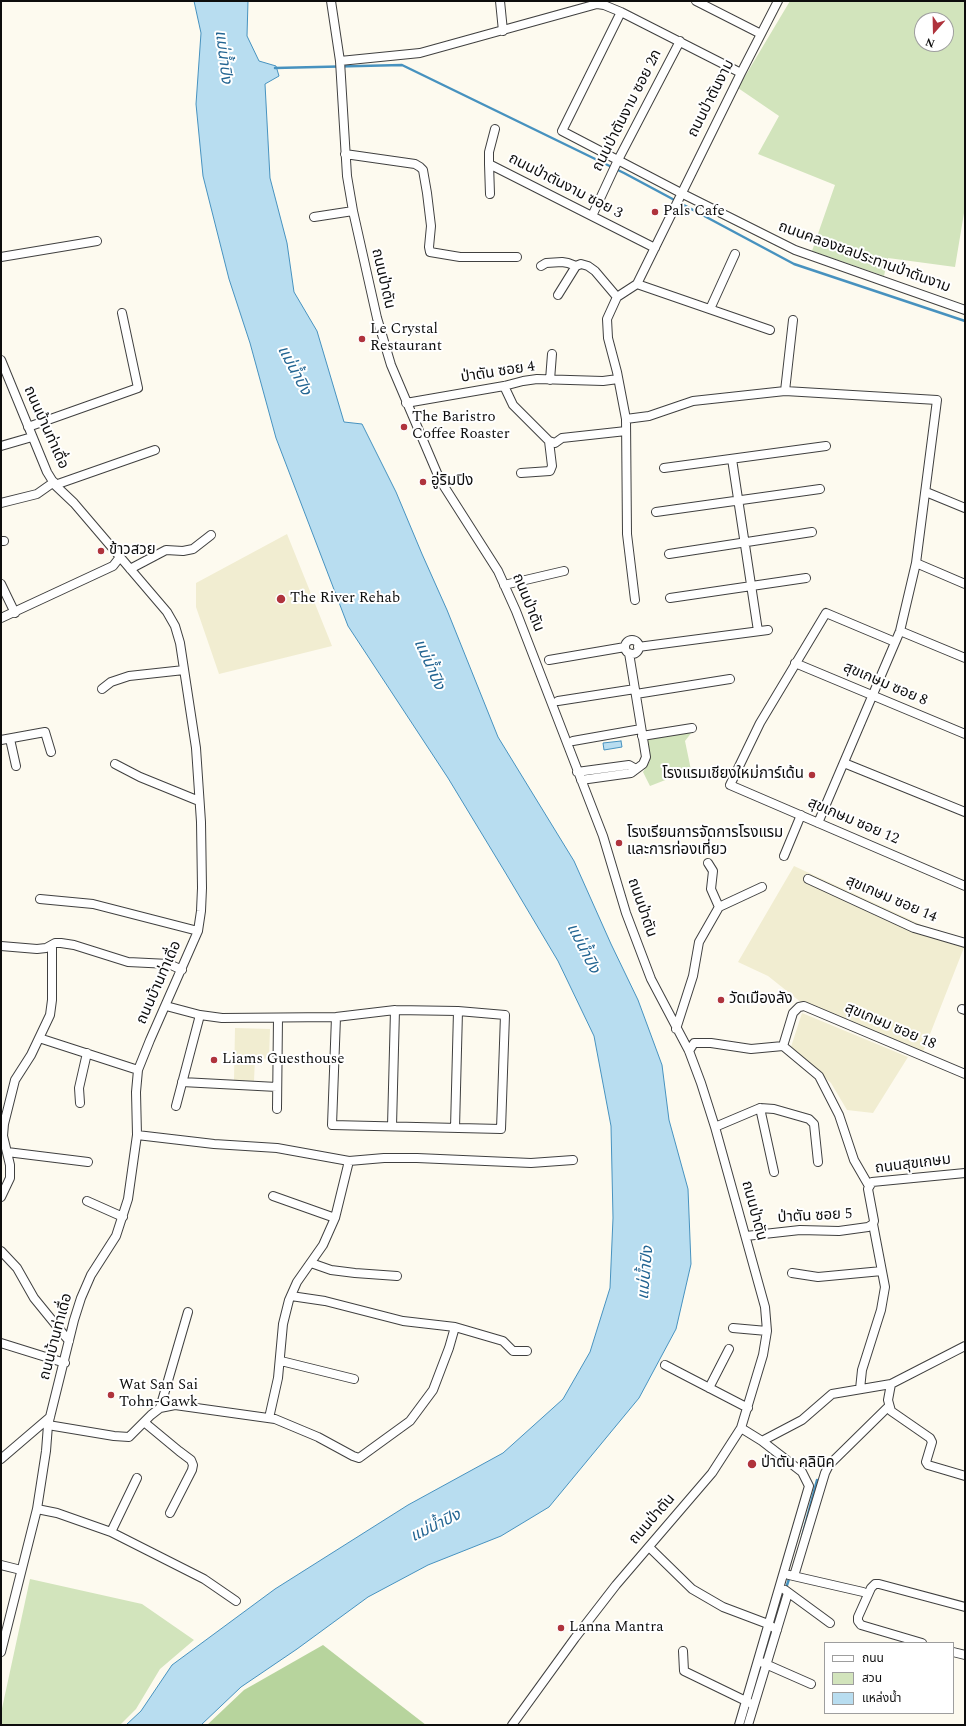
<!DOCTYPE html>
<html>
<head>
<meta charset="utf-8">
<style>
  body { margin:0 }
  #map { position:relative; width:966px; height:1726px; overflow:hidden; background:#fdfaef; font-family:Spectral,"Noto Sans Thai",serif }
  canvas { display:block }
  .frame { position:absolute; inset:0; border:2px solid #0d0d0d; pointer-events:none }
  .legend { position:absolute; left:824px; top:1642px; width:130px; height:72px; box-sizing:border-box; background:#fff; border:1px solid #9e9e9e; margin:0; padding:5px 7px; list-style:none; font-size:12px; color:#0d0d0d }
  .legend li { display:flex; align-items:center; gap:8px; height:20px }
  .legend b { width:20px; border:1px solid #9e9e9e }
  .north { position:absolute; left:914px; top:12px; width:40px; height:40px; box-sizing:border-box; background:#fff; border:1px solid #9e9e9e; border-radius:50%; rotate:200deg; font-size:11px; font-weight:700; line-height:16px; text-align:center; color:#0d0d0d }
  .north::after { content:''; display:block; margin:auto; width:14px; height:18px; background:#af333c; clip-path:polygon(50% 0,100% 100%,50% 72%,0 100%) }
</style>
</head>
<body>
<div id="map">
<canvas width="966" height="1726"></canvas>
<div class="frame"></div>
<ul class="legend">
<li><b style="height:5px;background:#fff"></b>ถนน</li>
<li><b style="height:11px;background:#d2e4bc"></b>สวน</li>
<li><b style="height:11px;background:#b8ddf0"></b>แหล่งน้ำ</li>
</ul>
<div class="north">N</div>
</div>
<script>
const c = document.querySelector('canvas').getContext('2d');
c.lineJoin = 'round';
function fill(path, color) {
  c.fillStyle = color;
  c.fill(path, 'evenodd');
}
function poly(rows) {
  const path = new Path2D();
  for (const r of rows) {
    if (r.length === 3) {
      path.moveTo(r[0] + r[2], r[1]);
      path.arc(r[0], r[1], r[2], 0, 2 * Math.PI);
      continue;
    }
    path.moveTo(r[0], r[1]);
    for (let i = 2; i < r.length; i += 2) path.lineTo(r[i], r[i + 1]);
  }
  return path;
}
function trace(path, color, width, dash) {
  c.strokeStyle = color;
  c.lineWidth = width;
  c.lineCap = dash ? 'butt' : 'round';
  c.setLineDash(dash || []);
  c.stroke(path);
}
function drawText(font, color, halo, rows, align = 'center') {
  c.font = font + ' Spectral,"Noto Sans Thai",serif';
  c.lineWidth = 4;
  c.setLineDash([]);
  c.textBaseline = 'middle';
  c.strokeStyle = halo;
  c.fillStyle = color;
  for (const [text, x, y, turn = 0] of rows) {
    c.save();
    c.translate(x, y);
    c.rotate((+turn || 0) * Math.PI / 180);
    c.textAlign = isNaN(turn) ? turn : align;
    if (halo) c.strokeText(text, 0, 0);
    c.fillText(text, 0, 0);
    c.restore();
  }
}
fill(poly([
  [287,534,332,646,219,674,196,607,196,583],
  [794,866,965,945,923,1052,802,1003,768,976,738,962],
  [802,1013,908,1057,873,1113,847,1110,831,1083,791,1047],
  [235,1028,270,1029,269,1059,255,1058,254,1081,234,1080]
]), '#f1edd1');
fill(poly([
  [790,1,965,1,965,207,955,267,888,258,884,276,812,251,835,185,758,154,779,116,738,88],
  [922,20,946,20,946,44,922,44],
  [692,732,685,741,691,770,650,786,643,772,650,761,647,739],
  [30,1579,142,1604,194,1640,160,1669,136,1709,120,1725,1,1725,1,1713]
]), '#d2e4bc');
fill(poly([
  [323,1645,426,1725,207,1725,244,1690]
]), '#b7d49d');
const water = poly([
  [194,1,248,1,247,36,259,61,276,66,279,76,265,84,270,178,287,243,294,292,317,331,344,422,362,424,396,492,422,554,447,610,498,737,574,861,611,944,638,1000,662,1065,669,1120,688,1189,691,1264,676,1329,639,1398,549,1507,501,1536,428,1565,368,1597,297,1649,241,1687,201,1725,126,1725,141,1711,172,1665,275,1589,408,1505,503,1453,563,1399,590,1352,610,1288,613,1218,611,1126,594,1036,558,961,505,872,448,778,348,626,276,438,250,343,229,279,203,176,196,104,201,33,194,1],
  [621,741,622,747,604,750,603,743,621,741]
]);
fill(water, '#b8ddf0');
trace(water, '#4792bf', 1);
trace(poly([
  [275,68,402,65,624,173,794,264,965,321],
  [802,1537,817,1480],
  [786,1588,790,1576]
]), '#4792bf', 2.5);
const minor = poly([
  [331,1,340,61,347,176,353,211,377,318,391,365,440,480,498,571,516,611,603,836,626,913,651,979,689,1051,701,1083,715,1127,765,1307,767,1331,763,1355,741,1428,712,1473,616,1585,575,1638,512,1725],
  [500,1,503,31],
  [696,1,761,34],
  [621,12,562,131,681,193,795,250,965,310],
  [340,61,420,53,597,4,604,5,621,12,741,73],
  [345,154,415,164,420,167,423,170,427,193,431,226,429,247,430,252,460,257,517,257],
  [489,164,489,152,495,129],
  [490,194,489,164,655,248],
  [592,216,618,160,680,41],
  [314,217,353,211],
  [1,257,97,241],
  [541,266,546,263,562,262,568,263,576,266],
  [637,284,770,330],
  [558,295,576,266,581,264,588,266,595,271,617,297],
  [710,309,735,254],
  [1,360,47,472,55,485,74,503,167,612,175,626,180,643,196,748,201,822,202,888,201,911,198,931,150,1040,138,1070,136,1092,137,1135,128,1199,116,1236,91,1275,81,1298,74,1320,48,1425,46,1451,37,1509,1,1652],
  [550,380,552,354],
  [504,386,513,405,549,441,555,443,562,438,626,431],
  [785,391,793,320],
  [406,403,504,386,523,381,537,379,603,381,618,379],
  [626,419,649,416,693,401,785,391,937,400,916,563,900,631,818,823],
  [28,427,138,388,122,313],
  [1,446,32,437],
  [732,459,758,631],
  [664,468,826,446],
  [521,473,550,471,552,466,549,441],
  [55,485,155,450],
  [926,492,965,508],
  [1,503,37,494,54,482],
  [656,512,820,489],
  [1,541,4,541],
  [669,554,812,532],
  [916,563,965,584],
  [130,569,166,550,183,551,193,549,211,535],
  [1,584,15,613],
  [504,585,564,571],
  [670,598,806,578],
  [635,600,627,534,626,419,617,372,608,338,607,319,617,297,637,284,741,73,778,1],
  [1,618,113,566,120,557],
  [900,631,965,658],
  [632,647,7],
  [895,642,826,613,760,723,730,785,965,886],
  [638,647,768,630],
  [549,660,625,647],
  [795,663,965,734],
  [102,689,111,682,129,676,184,670],
  [636,694,730,679],
  [558,701,635,689],
  [642,736,692,728],
  [10,739,16,766],
  [1,740,45,732,51,752],
  [573,741,641,729],
  [844,763,965,812],
  [115,764,140,777,199,801],
  [577,772,629,765,636,769],
  [581,780,631,773,643,764,646,757,629,653],
  [784,856,801,815],
  [708,863,713,871,711,889,719,907],
  [808,879,914,928,965,943],
  [40,899,93,904,198,931],
  [1,946,37,949,46,948,55,943,61,943,74,945,128,962,169,964,182,970],
  [166,1006,200,1015,222,1018,336,1017,395,1010,458,1011,505,1015,501,1129,332,1125,336,1017],
  [962,1009,965,1010],
  [676,1029,693,976,699,942,719,907,762,887],
  [39,1038,138,1070],
  [783,1046,819,1076,839,1115,854,1160,869,1186],
  [689,1051,694,1043,711,1043,751,1049,783,1046,793,1013,799,1007,804,1006,965,1074],
  [182,1082,277,1087],
  [80,1103,79,1088,87,1053],
  [176,1106,200,1015],
  [760,1108,774,1109,809,1119,814,1124,818,1162],
  [277,1109,278,1018],
  [392,1126,395,1010],
  [715,1127,760,1108,774,1172],
  [455,1128,458,1011],
  [137,1135,214,1144,277,1148,349,1161,384,1158,417,1158,531,1163,573,1160],
  [7,1152,88,1162],
  [273,1196,335,1218],
  [1,1197,10,1178,10,1165,3,1136,4,1124,15,1080,31,1055,50,1015,52,1000,52,945],
  [87,1201,123,1217],
  [746,1236,800,1230,839,1231,868,1227,873,1224,874,1221,868,1189,872,1182,965,1173],
  [1,1251,17,1268,34,1298,69,1341],
  [311,1263,331,1270,355,1273,397,1276],
  [792,1273,818,1277,882,1271],
  [291,1296,325,1301,403,1321,455,1327,503,1341,513,1351,527,1351],
  [733,1328,767,1331],
  [1,1343,65,1363],
  [281,1361,354,1379],
  [665,1365,748,1408],
  [891,1384,888,1400,891,1411,930,1438,932,1442,926,1462,928,1465,965,1476],
  [709,1388,729,1349],
  [860,1389,862,1370,881,1310,885,1287,873,1224],
  [160,1408,188,1312],
  [269,1418,278,1378,283,1324,289,1300,297,1282,323,1245,335,1218,349,1161],
  [144,1422,179,1451,191,1460,193,1465,192,1470,170,1513],
  [48,1425,114,1436,129,1437,151,1415,160,1408,175,1405,275,1419,318,1437,353,1456,359,1458,410,1421,433,1390,449,1348,455,1327],
  [741,1428,762,1441,802,1420,832,1394,891,1384,965,1346],
  [1,1459,50,1417],
  [37,1509,57,1513,111,1532,204,1579,236,1601],
  [111,1532,137,1478],
  [649,1547,692,1589,723,1607,768,1624,777,1630],
  [1,1565,21,1570],
  [789,1575,863,1592],
  [794,1576,825,1473,829,1465,889,1406],
  [785,1590,830,1623],
  [922,1643,861,1625,858,1621,858,1617,871,1588,875,1584,879,1584,965,1607],
  [683,1651,684,1671,750,1703],
  [953,1652,965,1655],
  [761,1662,811,1684],
  [739,1725,809,1486,802,1472,762,1441],
  [748,1725,788,1593]
]);
trace(minor, '#404040', 10);
trace(minor, '#fff', 8);
for (const [x, y, r, color] of [
  [655,212,4,"#af333c"],
  [362,339,4,"#af333c"],
  [404,427,4,"#af333c"],
  [423,482,4,"#af333c"],
  [101,551,4,"#af333c"],
  [281,599,5,"#af333c"],
  [812,775,4,"#af333c"],
  [619,843,4,"#af333c"],
  [721,1000,4,"#af333c"],
  [214,1060,4,"#af333c"],
  [111,1395,4,"#af333c"],
  [752,1464,5,"#af333c"],
  [561,1628,4,"#af333c"]
]) {
  const dot = new Path2D();
  dot.arc(x, y, r, 0, 2 * Math.PI);
  c.fillStyle = color;
  c.fill(dot);
  trace(dot, '#fff', 1.5);
}
drawText('15px', '#0d0d0d', '#fff', [
  ["ถนนป่าตันงาม",712,99,-63],
  ["ถนนป่าตันงาม ซอย 2ก",628,111,-63],
  ["ถนนป่าตันงาม ซอย 3",565,187,27],
  ["ถนนคลองชลประทานป่าตันงาม",864,258,20],
  ["ถนนป่าตัน",382,279,77],
  ["ป่าตัน ซอย 4",498,373,-9],
  ["ถนนบ้านท่าเดื่อ",45,428,66],
  ["ถนนป่าตัน",527,603,68],
  ["สุขเกษม ซอย 8",885,685,23],
  ["สุขเกษม ซอย 12",853,822,23],
  ["สุขเกษม ซอย 14",891,900,23],
  ["ถนนป่าตัน",641,908,71],
  ["ถนนบ้านท่าเดื่อ",160,983,-66],
  ["สุขเกษม ซอย 18",890,1027,23],
  ["ถนนสุขเกษม",913,1165,-7],
  ["ถนนป่าตัน",753,1211,75],
  ["ป่าตัน ซอย 5",815,1217,-3],
  ["ถนนบ้านท่าเดื่อ",57,1337,-75],
  ["ถนนป่าตัน",653,1520,-49]
]);
drawText('15px', '#0d0d0d', '#fff', [
  ["Pals Cafe",663,212],
  ["Le Crystal",370,330],
  ["Restaurant",370,347],
  ["The Baristro",412,418],
  ["Coffee Roaster",412,435],
  ["อู่ริมปิง",431,482],
  ["ข้าวสวย",109,551],
  ["The River Rehab",290,599],
  ["โรงแรมเชียงใหม่การ์เด้น",804,775,"right"],
  ["โรงเรียนการจัดการโรงแรม",627,834],
  ["และการท่องเที่ยว",627,851],
  ["วัดเมืองลัง",729,1000],
  ["Liams Guesthouse",222,1060],
  ["Wat San Sai",119,1386],
  ["Tohn-Gawk",119,1403],
  ["ป่าตัน คลินิค",761,1464],
  ["Lanna Mantra",569,1628]
], 'left');
drawText('italic 16px', '#236592', '#fff', [
  ["แม่น้ำปิง",222,57,83],
  ["แม่น้ำปิง",293,371,62],
  ["แม่น้ำปิง",428,665,66],
  ["แม่น้ำปิง",582,949,63],
  ["แม่น้ำปิง",647,1273,-85],
  ["แม่น้ำปิง",436,1527,-26]
]);
</script>
</body>
</html>
